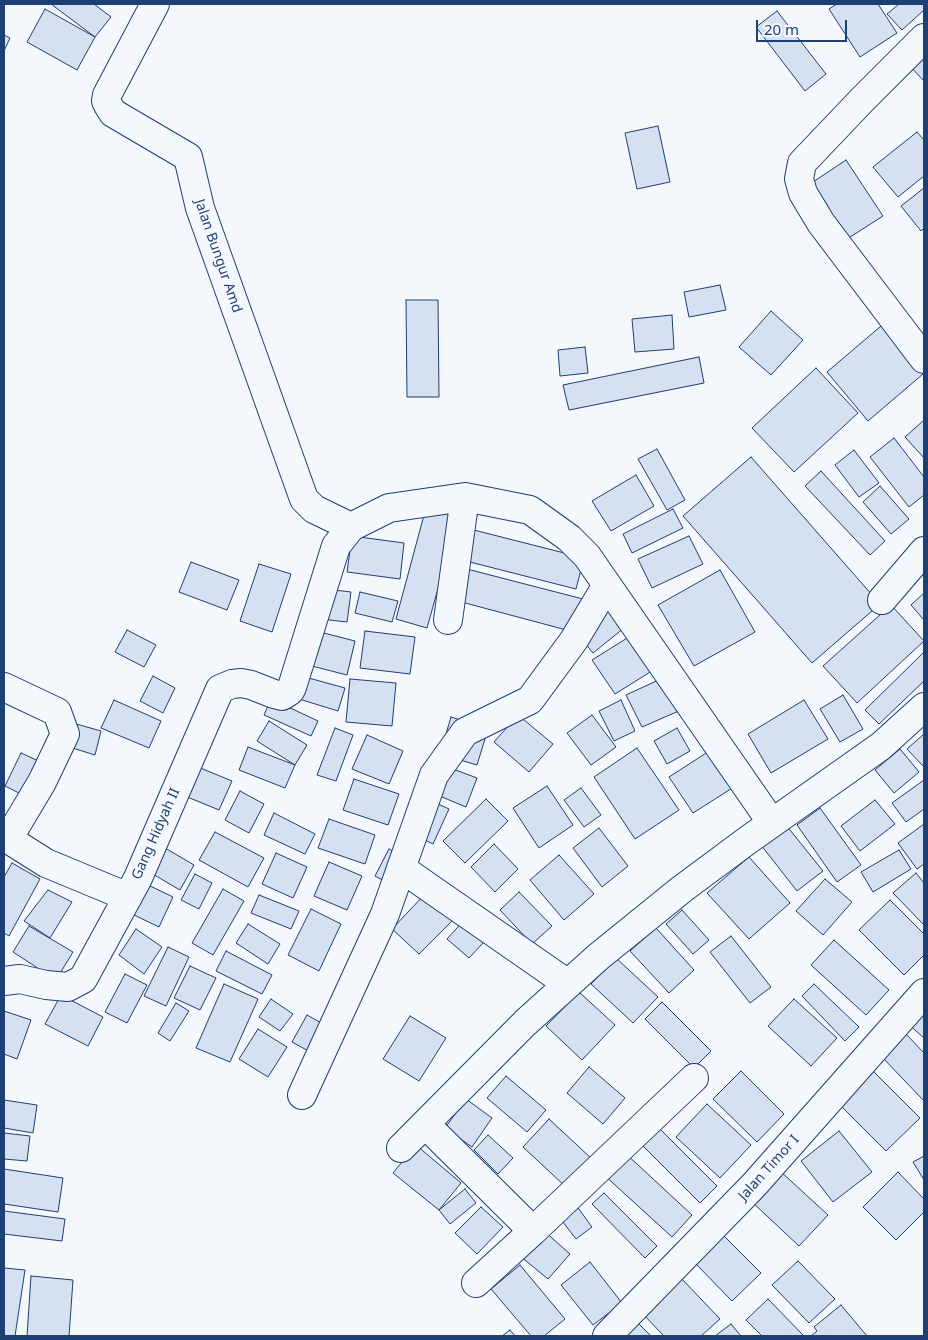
<!DOCTYPE html>
<html>
<head>
<meta charset="utf-8">
<style>
  body { margin:0 }
  #map { position:relative; width:928px; height:1340px; overflow:hidden; background:#f4f7fb; font-family:"Noto Sans",sans-serif }
  canvas { display:block }
  .frame { position:absolute; inset:0; border:5px solid #1d3f73; pointer-events:none }
  .scale { position:absolute; left:756px; top:20px; width:91px; height:22px; box-sizing:border-box; border:2px solid #1d3f73; border-top:0; padding-left:6px; font-size:15px; line-height:18px; white-space:nowrap; color:#1d3f73; -webkit-text-stroke:4px #f4f7fb; paint-order:stroke }
</style>
</head>
<body>
<div id="map">
<canvas width="928" height="1340"></canvas>
<div class="frame"></div>
<div class="scale">20 m</div>
</div>
<script>
const c = document.querySelector('canvas').getContext('2d');
c.lineJoin = 'round';
function fill(path, color) {
  c.fillStyle = color;
  c.fill(path, 'evenodd');
}
function poly(rows) {
  const path = new Path2D();
  for (const r of rows) {
    path.moveTo(r[0], r[1]);
    for (let i = 2; i < r.length; i += 2) path.lineTo(r[i], r[i + 1]);
  }
  return path;
}
function trace(path, color, width, dash) {
  c.strokeStyle = color;
  c.lineWidth = width;
  c.lineCap = dash ? 'butt' : 'round';
  c.setLineDash(dash || []);
  c.stroke(path);
}
function drawText(font, color, halo, rows, align = 'center') {
  c.font = font + ' "Noto Sans",sans-serif';
  c.lineWidth = 4;
  c.setLineDash([]);
  c.textBaseline = 'middle';
  c.strokeStyle = halo;
  c.fillStyle = color;
  for (const [text, x, y, turn = 0] of rows) {
    c.save();
    c.translate(x, y);
    c.rotate((+turn || 0) * Math.PI / 180);
    c.textAlign = isNaN(turn) ? turn : align;
    if (halo) c.strokeText(text, 0, 0);
    c.fillText(text, 0, 0);
    c.restore();
  }
}
const building = poly([
  [51,4,94,4,111,17,95,37,51,4],
  [837,4,878,4,897,33,860,57,829,9,837,4],
  [899,4,924,4,924,10,902,30,887,14,899,4],
  [45,9,95,37,77,70,27,42,45,9],
  [777,11,826,74,805,91,756,27,777,11],
  [4,35,10,38,4,51,4,35],
  [924,43,924,81,905,61,924,43],
  [658,126,670,182,637,189,625,133,658,126],
  [917,132,924,140,924,176,898,197,873,167,917,132],
  [846,160,883,216,847,239,810,184,846,160],
  [924,188,924,228,921,231,901,206,924,188],
  [720,285,726,310,689,317,684,292,720,285],
  [406,300,438,300,439,397,407,397,406,300],
  [771,311,803,340,771,375,739,347,771,311],
  [672,315,674,349,635,352,632,319,672,315],
  [881,326,923,374,868,421,827,372,881,326],
  [585,347,588,373,560,376,558,350,585,347],
  [699,357,704,383,569,410,563,385,699,357],
  [816,368,858,413,794,472,752,428,816,368],
  [924,420,924,458,905,437,924,420],
  [894,438,924,477,924,495,909,507,870,457,894,438],
  [657,449,685,500,667,510,638,459,657,449],
  [854,450,879,483,859,497,835,465,854,450],
  [751,457,880,604,812,663,683,516,751,457],
  [821,471,885,541,870,555,805,486,821,471],
  [636,475,654,506,611,531,592,501,636,475],
  [880,486,909,519,891,534,863,502,880,486],
  [427,504,459,513,427,628,396,619,427,504],
  [673,509,683,528,632,553,623,534,673,509],
  [466,528,584,558,576,589,458,559,466,528],
  [352,536,404,543,400,579,347,572,352,536],
  [689,536,703,564,652,588,638,559,689,536],
  [191,562,239,580,227,610,179,592,191,562],
  [259,564,291,574,272,632,240,621,259,564],
  [463,568,583,599,574,632,454,600,463,568],
  [720,570,755,632,694,666,658,605,720,570],
  [325,589,351,592,347,622,321,619,325,589],
  [360,592,398,601,392,622,355,613,360,592],
  [924,593,924,620,911,605,924,593],
  [891,605,924,641,857,703,823,666,891,605],
  [608,608,624,628,593,653,577,633,608,608],
  [127,630,156,645,144,667,115,652,127,630],
  [312,630,355,641,347,675,304,664,312,630],
  [365,631,415,637,410,674,360,668,365,631],
  [632,635,655,669,615,694,592,660,632,635],
  [924,652,924,681,879,724,865,710,924,652],
  [153,676,175,688,163,713,140,701,153,676],
  [305,677,345,688,338,711,299,699,305,677],
  [665,677,681,710,642,727,626,695,665,677],
  [350,679,396,683,392,726,346,722,350,679],
  [843,695,863,729,840,742,820,709,843,695],
  [271,699,318,721,311,736,264,715,271,699],
  [114,700,161,721,149,748,101,728,114,700],
  [621,700,635,731,614,741,599,711,621,700],
  [804,700,828,739,771,773,748,734,804,700],
  [518,715,553,744,529,772,494,742,518,715],
  [592,715,616,747,591,765,567,733,592,715],
  [451,717,488,729,477,765,440,754,451,717],
  [269,721,307,745,295,765,257,741,269,721],
  [73,723,101,731,95,755,66,746,73,723],
  [335,728,353,735,336,781,317,775,335,728],
  [677,728,690,751,667,764,654,741,677,728],
  [924,734,924,767,907,749,924,734],
  [367,735,403,751,389,784,352,769,367,735],
  [248,747,295,765,285,788,239,770,248,747],
  [637,748,679,810,635,839,594,777,637,748],
  [714,748,737,785,693,813,669,777,714,748],
  [900,749,919,772,894,793,875,770,900,749],
  [21,753,43,763,27,797,5,786,21,753],
  [429,760,477,778,466,807,418,787,429,760],
  [198,767,232,781,219,810,185,796,198,767],
  [354,779,399,794,388,825,343,810,354,779],
  [924,780,924,809,906,822,892,803,924,780],
  [547,786,573,825,539,848,513,808,547,786],
  [581,788,601,815,584,827,564,800,581,788],
  [240,791,264,804,249,833,225,820,240,791],
  [423,797,449,809,433,844,407,831,423,797],
  [486,799,508,821,465,863,443,841,486,799],
  [875,800,895,824,860,851,841,826,875,800],
  [820,808,861,865,837,882,797,825,820,808],
  [274,813,315,834,305,854,264,835,274,813],
  [329,819,375,835,365,864,318,848,329,819],
  [924,824,924,864,917,869,898,843,924,824],
  [786,825,823,871,797,891,761,845,786,825],
  [599,828,628,866,602,887,573,848,599,828],
  [215,832,264,858,248,887,199,860,215,832],
  [494,844,518,869,495,892,471,867,494,844],
  [165,848,194,865,180,890,151,873,165,848],
  [389,849,417,864,403,891,375,876,389,849],
  [899,850,911,869,873,892,861,872,899,850],
  [276,853,307,867,293,898,262,884,276,853],
  [559,855,594,894,564,920,530,880,559,855],
  [749,857,790,903,749,939,707,893,749,857],
  [329,862,362,876,347,910,314,896,329,862],
  [12,863,40,879,9,936,4,933,4,877,12,863],
  [916,873,924,883,924,925,893,893,916,873],
  [195,874,212,883,199,909,181,900,195,874],
  [825,879,852,902,823,935,796,911,825,879],
  [142,882,173,897,159,927,128,912,142,882],
  [223,889,244,901,213,955,192,943,223,889],
  [48,890,72,902,50,938,24,921,48,890],
  [519,892,552,926,532,944,500,910,519,892],
  [259,895,299,911,291,929,251,913,259,895],
  [424,895,452,921,419,954,392,929,424,895],
  [890,900,924,934,924,955,904,975,859,930,890,900],
  [475,908,497,928,469,958,447,939,475,908],
  [311,909,341,924,319,971,288,955,311,909],
  [682,910,709,940,693,954,666,924,682,910],
  [248,924,280,944,268,964,236,943,248,924],
  [29,926,73,952,56,980,13,952,29,926],
  [656,928,694,970,669,993,630,951,656,928],
  [136,929,162,947,144,974,119,955,136,929],
  [731,936,771,987,750,1003,710,952,731,936],
  [834,940,889,990,866,1015,811,965,834,940],
  [168,947,189,957,166,1006,144,996,168,947],
  [226,951,272,975,262,994,216,971,226,951],
  [616,958,658,997,633,1023,591,984,616,958],
  [190,966,216,978,200,1010,174,998,190,966],
  [125,974,147,985,127,1023,105,1012,125,974],
  [224,984,258,999,230,1062,196,1048,224,984],
  [814,984,859,1027,845,1041,802,996,814,984],
  [579,992,615,1025,582,1060,546,1026,579,992],
  [61,995,103,1017,88,1046,45,1024,61,995],
  [271,999,293,1014,280,1031,259,1017,271,999],
  [794,999,837,1038,811,1066,768,1026,794,999],
  [662,1002,711,1051,694,1068,645,1019,662,1002],
  [176,1003,189,1011,170,1041,158,1033,176,1003],
  [924,1003,924,1038,906,1022,924,1003],
  [4,1011,31,1020,17,1059,4,1054,4,1011],
  [307,1015,336,1031,321,1058,292,1042,307,1015],
  [410,1016,446,1038,419,1081,383,1059,410,1016],
  [258,1029,287,1047,268,1077,239,1059,258,1029],
  [906,1034,924,1053,924,1101,882,1057,906,1034],
  [589,1067,625,1098,603,1124,567,1093,589,1067],
  [741,1071,784,1114,757,1142,713,1099,741,1071],
  [873,1071,920,1118,886,1151,839,1104,873,1071],
  [506,1076,546,1110,527,1132,487,1098,506,1076],
  [466,1099,492,1118,472,1147,445,1128,466,1099],
  [4,1100,37,1105,33,1133,4,1128,4,1100],
  [707,1104,751,1145,720,1178,676,1137,707,1104],
  [549,1119,592,1159,566,1187,523,1147,549,1119],
  [657,1126,717,1186,700,1203,639,1142,657,1126],
  [839,1131,872,1172,833,1202,801,1161,839,1131],
  [4,1133,30,1136,27,1161,4,1159,4,1133],
  [488,1135,513,1158,498,1174,474,1150,488,1135],
  [416,1145,461,1183,439,1210,393,1173,416,1145],
  [624,1152,692,1215,672,1237,603,1174,624,1152],
  [924,1156,924,1180,913,1162,924,1156],
  [4,1169,63,1178,58,1212,4,1204,4,1169],
  [779,1170,828,1215,799,1246,751,1201,779,1170],
  [898,1172,924,1199,924,1212,896,1240,863,1207,898,1172],
  [465,1189,476,1203,450,1224,439,1210,465,1189],
  [604,1193,657,1246,645,1258,592,1204,604,1193],
  [573,1201,592,1227,576,1239,556,1213,573,1201],
  [481,1207,503,1227,477,1254,455,1233,481,1207],
  [4,1211,65,1219,62,1241,4,1234,4,1211],
  [543,1230,570,1254,548,1279,520,1256,543,1230],
  [723,1235,761,1273,732,1301,694,1262,723,1235],
  [798,1261,835,1299,809,1323,772,1285,798,1261],
  [590,1262,622,1303,593,1325,561,1285,590,1262],
  [520,1265,565,1319,544,1336,531,1336,491,1289,520,1265],
  [4,1268,25,1270,15,1336,4,1336,4,1268],
  [31,1276,73,1280,69,1336,27,1336,31,1276],
  [681,1278,720,1319,701,1336,664,1336,643,1314,681,1278],
  [768,1299,803,1335,802,1336,762,1336,746,1320,768,1299],
  [841,1305,867,1336,811,1336,817,1331,814,1327,841,1305],
  [637,1322,651,1336,622,1336,637,1322],
  [731,1324,741,1336,715,1336,731,1324],
  [510,1330,515,1336,502,1336,510,1330]
]);
fill(building, '#d5e0f0');
trace(building, '#1d3f73', 1);
const street = poly([
  [155,4,107,95,106,101,108,105,113,113,188,157,200,208,304,499,314,509,351,527],
  [924,38,862,100,802,163,799,179,803,193,821,223,924,359],
  [882,600,924,551],
  [448,620,465,497],
  [4,687,57,712,65,734,42,782,8,839,46,863,128,897],
  [401,868,568,984],
  [4,981,20,979,46,985,68,987,83,979,138,878,220,689,232,684,241,683,251,685,274,694,282,696,290,691,292,687,336,546,351,527,389,508,465,497,530,510,569,538,587,556,772,823],
  [302,1095,385,914,434,775,465,732,530,700,574,640,607,585],
  [425,1124,533,1231,694,1078],
  [401,1148,525,1023,598,957,682,889,748,840,881,746,924,707],
  [476,1283,533,1231],
  [607,1336,754,1185,924,993]
]);
trace(street, '#1d3f73', 30);
trace(street, '#f4f7fb', 28);
drawText('14px', '#1d3f73', '#f4f7fb', [
  ["Jalan Bungur Amd",218,256,71],
  ["Gang Hidyah II",156,834,-66],
  ["Jalan Timor I",769,1168,-48]
]);
</script>
</body>
</html>
